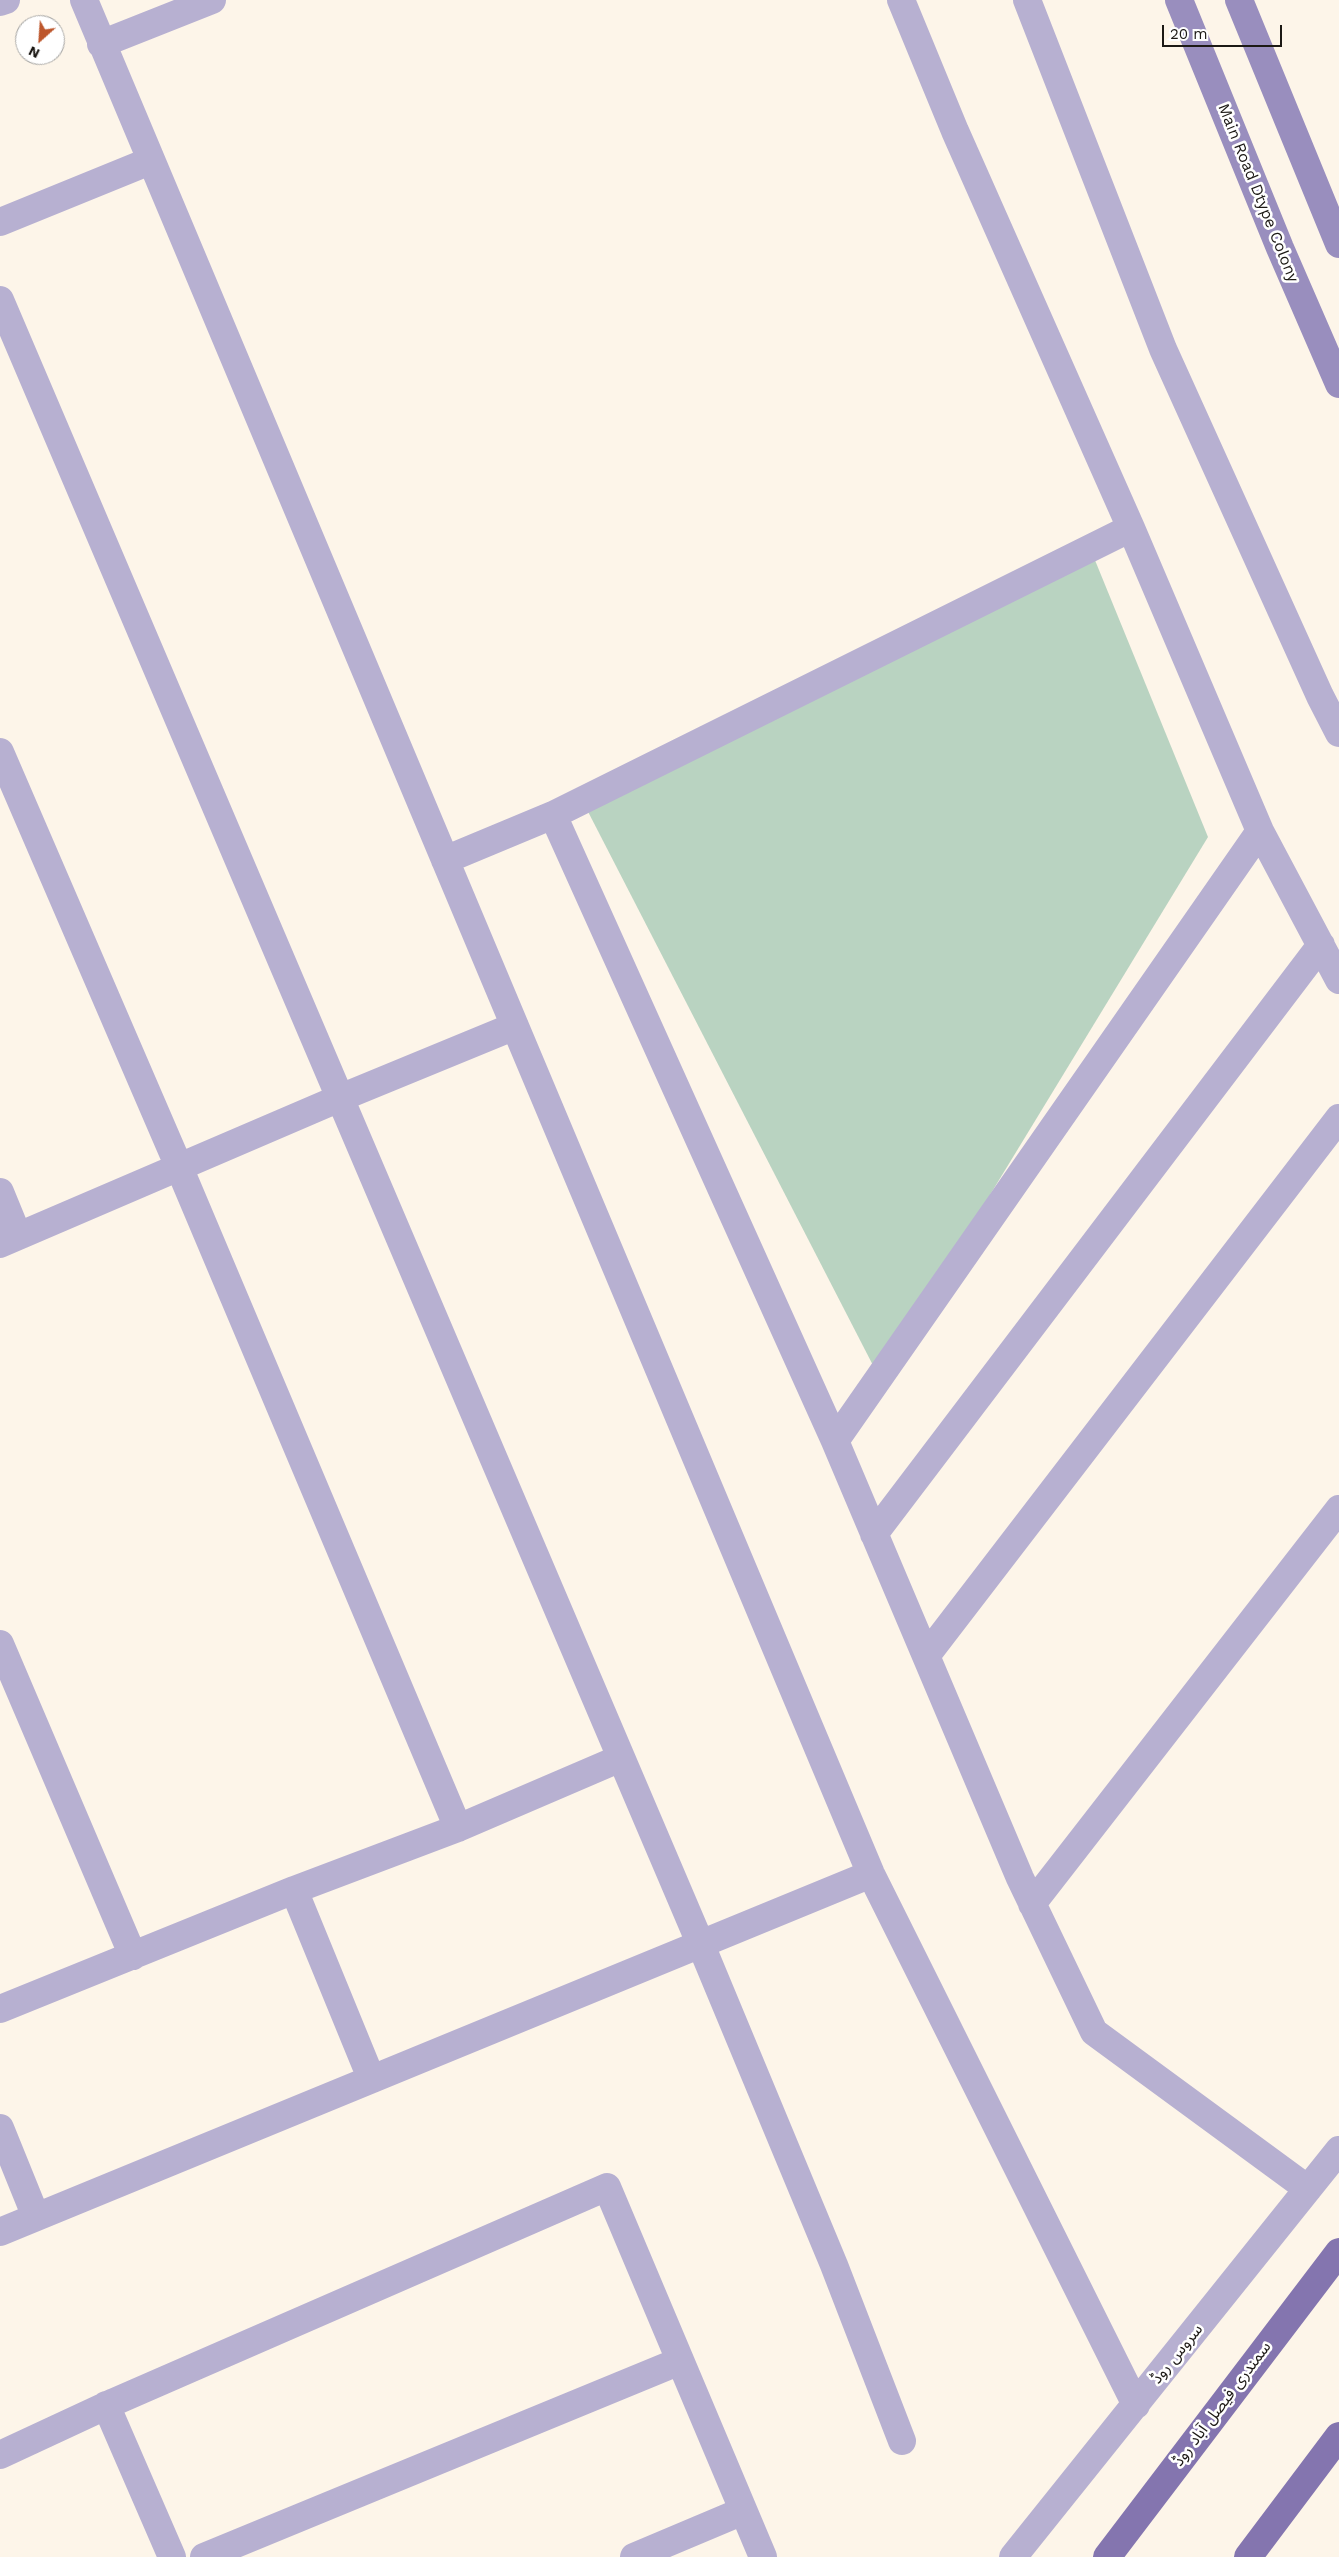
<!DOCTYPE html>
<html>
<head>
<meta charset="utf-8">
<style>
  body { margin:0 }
  #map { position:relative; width:1339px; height:2557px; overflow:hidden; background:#fdf5e9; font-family:"Work Sans",sans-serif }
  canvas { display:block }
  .north { position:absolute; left:15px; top:15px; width:50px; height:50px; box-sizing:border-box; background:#fff; border:1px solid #a4a3a1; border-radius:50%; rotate:206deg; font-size:14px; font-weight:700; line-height:20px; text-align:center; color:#1c1915 }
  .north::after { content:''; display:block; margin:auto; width:18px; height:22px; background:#bd562b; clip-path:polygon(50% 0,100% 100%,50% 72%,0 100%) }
  .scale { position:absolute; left:1162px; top:25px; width:120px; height:22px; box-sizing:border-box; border:2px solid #1c1915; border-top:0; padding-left:6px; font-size:15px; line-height:18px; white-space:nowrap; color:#1c1915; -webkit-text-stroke:4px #fff; paint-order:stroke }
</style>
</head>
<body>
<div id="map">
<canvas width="1339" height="2557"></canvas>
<div class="north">N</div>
<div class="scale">20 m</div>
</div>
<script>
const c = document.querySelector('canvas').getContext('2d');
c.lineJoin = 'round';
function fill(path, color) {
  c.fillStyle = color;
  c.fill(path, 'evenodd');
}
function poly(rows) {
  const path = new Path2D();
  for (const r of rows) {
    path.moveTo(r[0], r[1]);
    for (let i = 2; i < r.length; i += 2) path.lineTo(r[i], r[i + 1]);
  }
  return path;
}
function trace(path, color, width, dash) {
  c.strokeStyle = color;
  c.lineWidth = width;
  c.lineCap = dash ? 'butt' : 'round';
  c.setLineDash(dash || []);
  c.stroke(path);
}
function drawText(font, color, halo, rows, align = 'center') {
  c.font = font + ' "Work Sans","Noto Sans Arabic",sans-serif';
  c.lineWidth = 5;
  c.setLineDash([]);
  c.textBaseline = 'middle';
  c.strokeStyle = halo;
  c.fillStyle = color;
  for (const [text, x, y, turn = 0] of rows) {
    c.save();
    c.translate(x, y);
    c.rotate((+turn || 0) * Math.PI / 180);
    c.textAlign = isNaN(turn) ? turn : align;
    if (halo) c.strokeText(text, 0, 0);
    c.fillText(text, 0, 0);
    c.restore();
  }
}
fill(poly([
  [1090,548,1208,837,879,1377,582,800]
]), '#b9d3c1');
trace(poly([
  [84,0,871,1874,1136,2405],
  [1027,0,1163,349,1320,696,1339,733],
  [0,2,6,0],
  [101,44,212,0],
  [0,222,150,161],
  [0,300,701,1945,834,2265,902,2441],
  [0,752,179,1167,458,1828],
  [553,815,835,1441,1020,1878,1094,2032,1308,2189],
  [1260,831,1339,980],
  [445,860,553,815,1131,528],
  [0,1192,18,1236],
  [0,1244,340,1098,515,1026],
  [835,1441,1260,831,1131,528,955,131,901,0],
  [874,1534,1321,945],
  [0,1644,133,1956],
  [926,1656,1339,1118],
  [294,1890,371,2078],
  [1032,1904,1339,1509],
  [0,2009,294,1890,458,1828,621,1758],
  [0,2128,36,2217],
  [0,2232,871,1874],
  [106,2405,172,2557],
  [0,2455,114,2402,607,2187,763,2557],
  [204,2557,680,2361],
  [634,2557,743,2511],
  [1013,2557,1339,2150]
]), '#b7b0d1', 28);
trace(poly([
  [1179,0,1280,248,1339,384],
  [1239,0,1339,244]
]), '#998ebe', 28);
trace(poly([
  [1107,2557,1339,2252],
  [1248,2557,1339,2436]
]), '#8475af', 28);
drawText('16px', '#1c1915', '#fff', [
  ["Main Road Dtype Colony",1258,193,68],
  ["سروس روڈ",1177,2354,-51],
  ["سمندری فیصل آباد روڈ",1222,2404,-53]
]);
</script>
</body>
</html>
